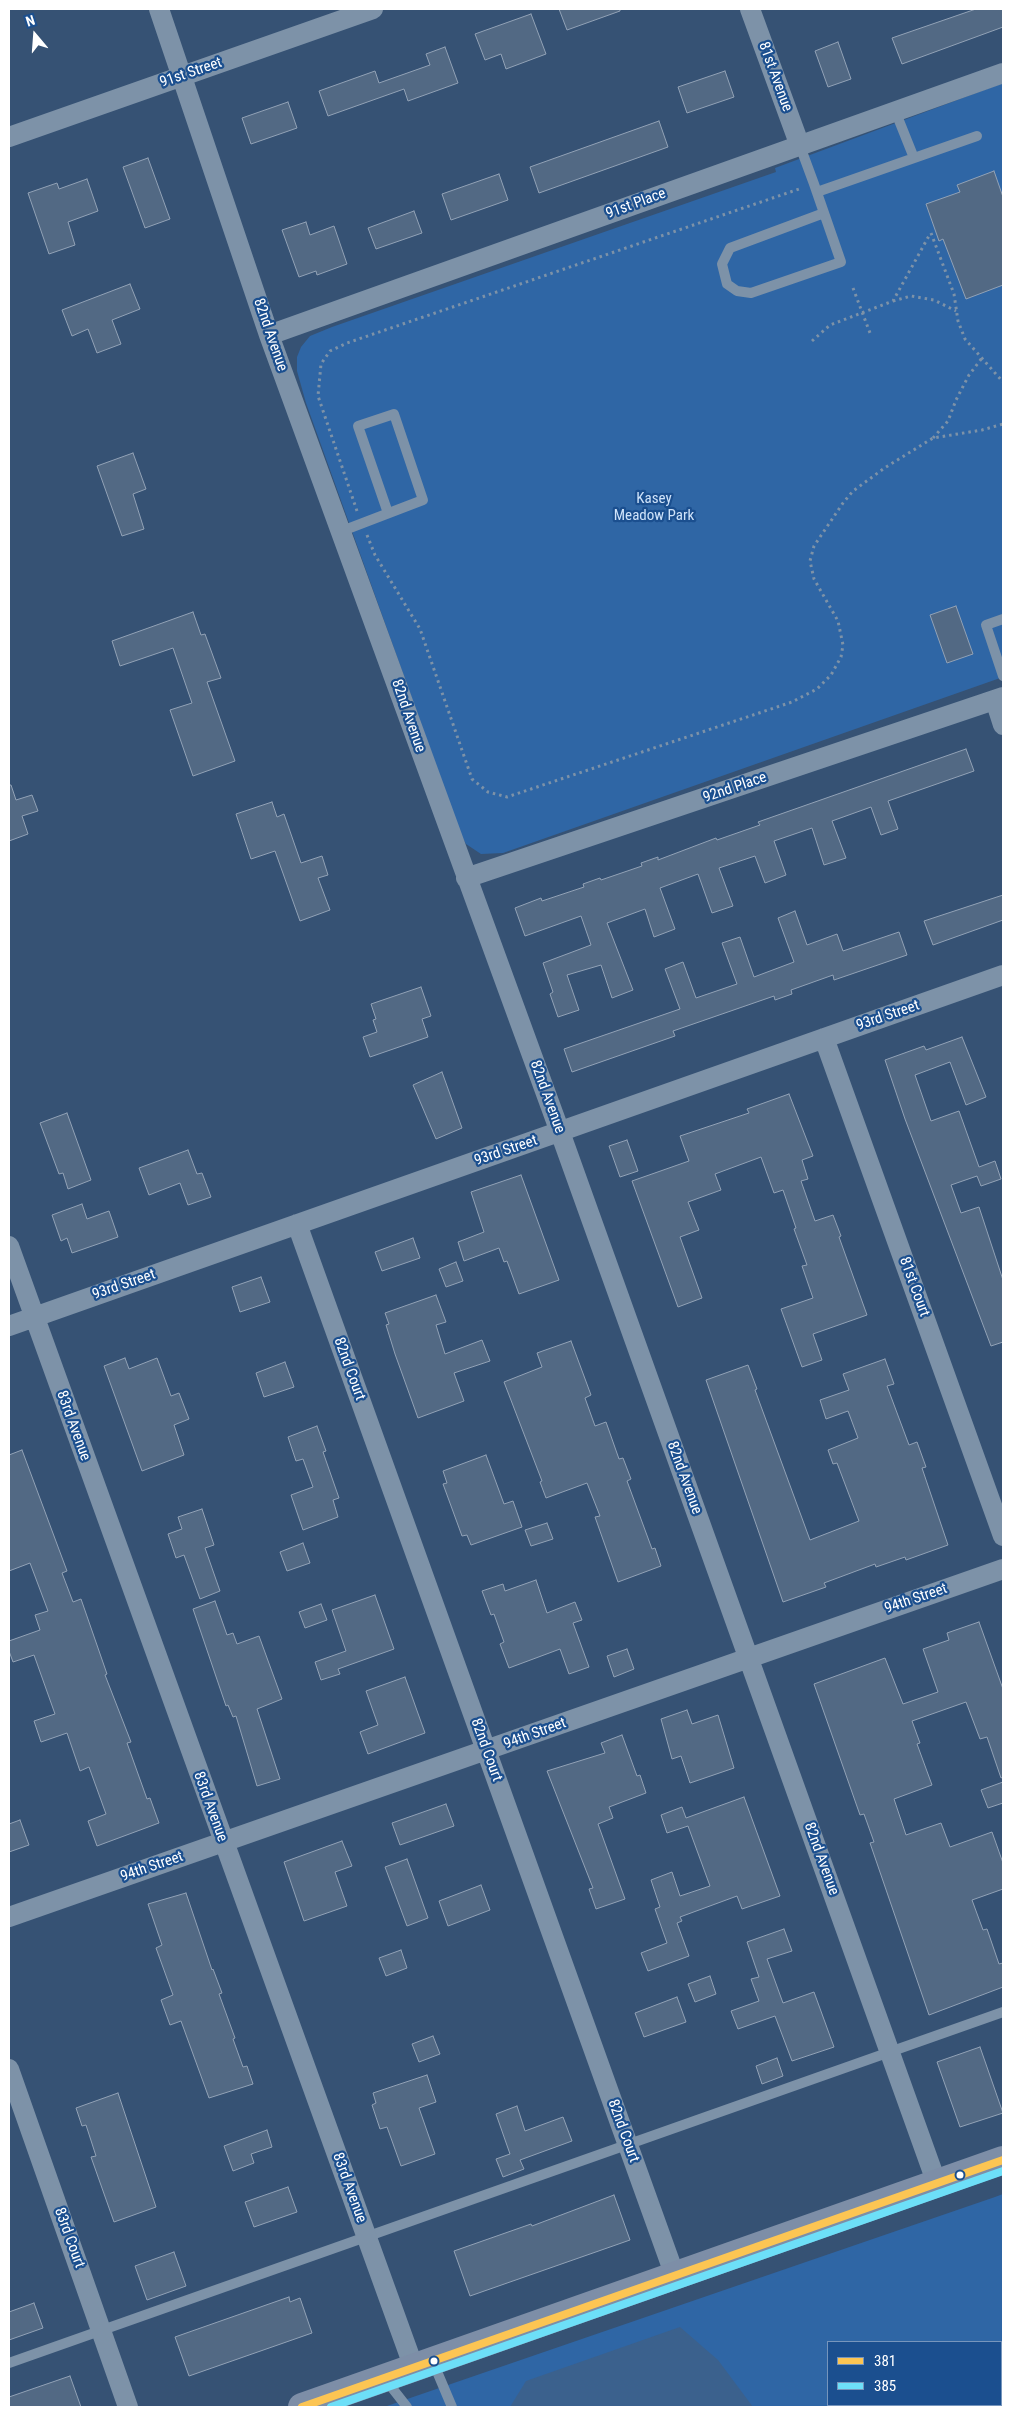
<!DOCTYPE html>
<html>
<head>
<meta charset="utf-8">
<style>
  body { margin:0 }
  #map { position:relative; width:1012px; height:2416px; overflow:hidden; background:#365274; font-family:"Roboto Condensed",sans-serif }
  canvas { display:block }
  .frame { position:absolute; inset:0; border:10px solid #fff; pointer-events:none }
  .legend { position:absolute; left:827px; top:2341px; width:175px; height:65px; box-sizing:border-box; background:#1b4f8f; border:1px solid #7695bc; margin:0; padding:6px 9px; list-style:none; font-size:15px; color:#fff }
  .legend li { display:flex; align-items:center; gap:10px; height:25px }
  .legend b { width:25px; border:1px solid #7695bc }
  .north { position:absolute; left:10px; top:10px; width:50px; height:50px; -webkit-text-stroke:4px #1b4f8f; paint-order:stroke; rotate:342deg; font-size:14px; font-weight:700; line-height:20px; text-align:center; color:#fff }
  .north::after { content:''; display:block; margin:auto; width:18px; height:22px; background:#fff; clip-path:polygon(50% 0,100% 100%,50% 72%,0 100%) }
</style>
</head>
<body>
<div id="map">
<canvas width="1012" height="2416"></canvas>
<div class="frame"></div>
<ul class="legend">
<li><b style="height:6px;background:#fcc553"></b>381</li>
<li><b style="height:6px;background:#6ddff8"></b>385</li>
</ul>
<div class="north">N</div>
</div>
<script>
const c = document.querySelector('canvas').getContext('2d');
c.lineJoin = 'round';
function fill(path, color) {
  c.fillStyle = color;
  c.fill(path, 'evenodd');
}
function poly(rows) {
  const path = new Path2D();
  for (const r of rows) {
    path.moveTo(r[0], r[1]);
    for (let i = 2; i < r.length; i += 2) path.lineTo(r[i], r[i + 1]);
  }
  return path;
}
function trace(path, color, width, dash) {
  c.strokeStyle = color;
  c.lineWidth = width;
  c.lineCap = dash ? 'butt' : 'round';
  c.setLineDash(dash || []);
  c.stroke(path);
}
function drawText(font, color, halo, rows, align = 'center') {
  c.font = font + ' "Roboto Condensed",sans-serif';
  c.lineWidth = 4.5;
  c.setLineDash([]);
  c.textBaseline = 'middle';
  c.strokeStyle = halo;
  c.fillStyle = color;
  for (const [text, x, y, turn = 0] of rows) {
    c.save();
    c.translate(x, y);
    c.rotate((+turn || 0) * Math.PI / 180);
    c.textAlign = isNaN(turn) ? turn : align;
    if (halo) c.strokeText(text, 0, 0);
    c.fillText(text, 0, 0);
    c.restore();
  }
}
fill(poly([
  [1003,83,1003,677,503,853,481,854,466,844,461,835,306,403,297,371,297,357,301,347,310,336,332,327,776,172,775,168],
  [1003,2194,1003,2407,384,2407,995,2197],
  [828,2342,1001,2342,1001,2405,828,2405]
]), '#2f66a5');
fill(poly([
  [680,2327,718,2360,753,2407,510,2407,526,2381]
]), '#3b618d');
const building = poly([
  [559,9,620,9,620,11,567,30,559,9],
  [976,9,1003,9,1003,27,902,64,892,38,976,9],
  [531,14,546,54,506,69,501,54,485,60,475,34,531,14],
  [838,42,851,79,828,87,815,51,838,42],
  [445,47,458,83,408,101,404,89,328,116,319,91,375,71,379,83,430,65,426,54,445,47],
  [725,71,734,97,687,113,678,87,725,71],
  [288,102,297,128,251,144,242,118,288,102],
  [659,121,668,147,539,193,530,167,659,121],
  [148,158,170,219,145,228,123,167,148,158],
  [994,171,1003,197,1003,285,966,299,943,239,939,241,926,204,960,192,957,185,994,171],
  [499,174,508,200,451,220,442,194,499,174],
  [87,179,98,211,68,222,75,245,49,254,28,193,57,183,59,189,87,179],
  [414,211,422,233,376,249,368,228,414,211],
  [306,222,310,235,334,226,347,264,317,275,316,271,299,277,282,230,306,222],
  [130,284,140,309,112,320,121,344,97,353,88,329,72,336,62,310,130,284],
  [133,453,146,489,133,494,144,529,122,536,97,466,133,453],
  [956,606,973,654,947,663,930,615,956,606],
  [193,612,201,635,205,634,221,678,207,682,235,761,193,776,170,710,192,703,173,648,120,666,112,641,193,612],
  [966,749,974,771,888,801,898,829,881,835,871,807,832,821,846,858,824,865,812,828,774,841,786,875,765,883,755,856,719,868,733,906,712,913,698,874,660,888,675,929,654,937,645,909,607,923,633,990,612,998,601,965,567,975,579,1010,558,1017,550,994,553,992,543,963,591,945,581,916,525,936,515,908,541,898,542,901,584,887,583,884,600,878,601,880,642,866,641,863,658,857,658,860,716,838,717,840,760,825,758,822,966,749],
  [9,785,11,785,16,800,32,795,38,811,22,816,28,834,9,841,9,785],
  [272,802,277,817,284,814,301,863,322,856,328,875,318,878,330,910,300,921,275,851,251,859,236,814,272,802],
  [1003,895,1003,920,933,945,924,921,1003,895],
  [795,911,807,945,837,934,843,951,899,932,907,955,834,980,833,975,791,990,792,994,775,1000,774,996,673,1031,675,1036,572,1072,564,1049,680,1009,665,969,683,962,696,998,737,984,722,943,740,937,754,977,794,962,778,918,795,911],
  [421,987,431,1016,422,1019,428,1037,370,1057,363,1037,377,1032,373,1020,376,1019,371,1004,421,987],
  [962,1037,986,1097,966,1105,950,1062,915,1075,931,1121,959,1111,979,1167,995,1161,1001,1179,981,1186,977,1176,951,1185,961,1213,979,1207,1003,1280,1003,1342,991,1346,905,1119,885,1060,924,1046,926,1050,962,1037],
  [442,1072,462,1128,436,1139,413,1085,442,1072],
  [789,1094,813,1156,802,1160,808,1179,801,1181,815,1221,833,1215,841,1236,839,1237,867,1315,813,1334,822,1360,802,1367,781,1309,813,1298,802,1266,807,1265,794,1229,796,1228,783,1190,774,1193,761,1157,715,1174,721,1190,688,1202,699,1230,680,1237,702,1298,678,1307,632,1181,689,1161,680,1136,749,1113,747,1109,789,1094],
  [67,1113,91,1180,68,1189,63,1173,59,1174,40,1123,67,1113],
  [627,1140,638,1171,620,1177,609,1146,627,1140],
  [188,1150,197,1174,202,1173,211,1197,188,1205,180,1183,149,1195,139,1168,188,1150],
  [521,1175,559,1280,519,1294,507,1261,504,1262,499,1248,464,1261,458,1242,484,1232,471,1192,521,1175],
  [82,1204,87,1219,109,1211,118,1237,72,1253,67,1238,61,1241,52,1215,82,1204],
  [413,1238,420,1258,382,1271,375,1252,413,1238],
  [456,1262,463,1281,446,1287,439,1269,456,1262],
  [261,1277,270,1302,240,1312,232,1287,261,1277],
  [436,1295,446,1322,436,1325,445,1354,482,1340,490,1361,454,1373,464,1401,418,1418,395,1354,386,1325,389,1324,385,1313,436,1295],
  [571,1341,591,1395,585,1398,595,1426,606,1422,619,1459,623,1458,631,1479,627,1481,652,1549,655,1548,661,1566,618,1582,595,1517,600,1516,587,1483,546,1498,540,1482,542,1481,504,1382,542,1367,537,1353,571,1341],
  [125,1358,129,1369,157,1358,171,1396,179,1393,189,1419,174,1425,184,1455,142,1471,104,1366,125,1358],
  [885,1359,894,1384,887,1386,909,1445,917,1442,926,1467,922,1468,948,1545,906,1560,905,1557,876,1567,875,1564,824,1583,826,1587,783,1602,706,1380,748,1365,757,1389,755,1390,810,1540,859,1521,837,1463,833,1464,828,1450,858,1438,848,1411,826,1419,820,1400,849,1390,843,1374,885,1359],
  [285,1362,294,1387,264,1397,256,1373,285,1362],
  [317,1426,326,1451,323,1452,339,1498,333,1500,338,1517,303,1530,291,1495,313,1487,303,1459,296,1461,288,1437,317,1426],
  [22,1450,67,1571,62,1573,73,1602,81,1599,107,1674,105,1675,131,1742,127,1743,147,1799,150,1798,159,1823,97,1846,88,1821,106,1814,89,1767,80,1771,67,1733,41,1742,34,1721,55,1714,34,1655,13,1662,9,1651,9,1641,40,1630,35,1615,48,1611,30,1563,9,1571,9,1455,22,1450],
  [486,1455,504,1504,513,1501,522,1527,471,1545,467,1535,462,1536,443,1484,447,1483,443,1471,486,1455],
  [202,1509,214,1545,205,1548,220,1591,200,1599,184,1555,176,1558,168,1534,182,1529,178,1517,202,1509],
  [547,1523,553,1539,531,1546,525,1530,547,1523],
  [303,1543,310,1563,287,1571,280,1552,303,1543],
  [536,1580,547,1613,575,1602,582,1620,573,1623,589,1667,569,1674,560,1649,509,1668,500,1644,504,1642,494,1614,491,1615,482,1591,503,1584,505,1591,536,1580],
  [375,1595,394,1649,338,1669,340,1674,321,1680,315,1662,346,1651,332,1610,375,1595],
  [215,1601,227,1635,233,1633,237,1644,259,1636,282,1699,257,1709,280,1779,257,1786,236,1716,233,1717,228,1705,226,1706,193,1609,215,1601],
  [321,1604,327,1620,305,1628,299,1612,321,1604],
  [979,1622,1003,1689,1003,1777,1001,1778,987,1737,980,1739,966,1702,912,1721,920,1743,917,1744,932,1785,894,1799,906,1835,941,1823,950,1847,992,1832,1003,1863,1003,1889,972,1900,983,1930,987,1929,999,1964,1003,1963,1003,1987,929,2015,870,1843,874,1842,864,1814,860,1815,814,1684,885,1658,903,1704,938,1692,923,1649,949,1640,947,1633,979,1622],
  [627,1649,634,1669,614,1677,607,1656,627,1649],
  [405,1677,425,1733,368,1754,360,1732,378,1725,366,1691,405,1677],
  [687,1710,692,1724,718,1715,734,1768,690,1783,681,1756,672,1759,661,1719,687,1710],
  [622,1735,637,1776,640,1775,646,1793,609,1807,613,1818,598,1824,625,1899,596,1909,589,1889,593,1888,547,1771,605,1753,601,1743,622,1735],
  [1003,1782,1003,1803,988,1808,981,1790,1003,1782],
  [744,1797,780,1896,742,1909,737,1896,680,1917,682,1921,677,1923,689,1956,648,1971,641,1953,667,1943,655,1909,660,1907,651,1880,672,1872,680,1896,710,1886,688,1826,667,1833,661,1815,682,1807,686,1818,744,1797],
  [446,1804,454,1826,400,1845,392,1823,446,1804],
  [20,1820,29,1845,9,1852,9,1824,20,1820],
  [342,1841,352,1866,335,1872,347,1906,304,1921,284,1862,342,1841],
  [407,1859,428,1918,407,1926,385,1867,407,1859],
  [481,1885,490,1910,448,1926,439,1901,481,1885],
  [186,1893,212,1970,213,1969,222,1993,219,1994,235,2038,233,2039,243,2067,247,2066,253,2084,209,2098,181,2021,170,2025,161,2000,173,1995,156,1948,162,1945,148,1904,186,1893],
  [784,1929,792,1951,767,1959,783,2003,814,1992,834,2047,792,2061,775,2016,738,2029,731,2011,759,2001,751,1979,759,1977,747,1942,784,1929],
  [401,1950,407,1968,386,1976,379,1958,401,1950],
  [710,1976,716,1994,695,2002,688,1984,710,1976],
  [677,1997,686,2022,644,2037,635,2013,677,1997],
  [433,2036,440,2054,419,2062,412,2044,433,2036],
  [980,2047,1003,2113,960,2127,937,2062,980,2047],
  [777,2058,783,2076,762,2084,756,2066,777,2058],
  [427,2075,436,2102,419,2108,435,2154,401,2166,387,2127,380,2129,372,2105,376,2103,373,2093,427,2075],
  [118,2093,156,2207,114,2222,91,2157,96,2156,86,2125,82,2126,76,2108,118,2093],
  [517,2106,525,2131,563,2117,572,2141,520,2160,524,2169,503,2177,496,2159,510,2154,496,2114,517,2106],
  [267,2130,272,2147,251,2154,254,2163,233,2171,224,2146,267,2130],
  [288,2187,297,2212,254,2227,245,2202,288,2187],
  [614,2195,630,2240,470,2296,454,2251,531,2224,532,2226,614,2195],
  [174,2252,186,2286,147,2300,135,2266,174,2252],
  [289,2297,290,2302,300,2298,312,2333,189,2376,175,2337,289,2297],
  [34,2303,43,2328,9,2340,9,2312,34,2303],
  [70,2376,81,2407,9,2407,9,2397,70,2376]
]);
fill(building, '#526984');
trace(building, '#92a2b6', 1);
trace(poly([
  [931,233,954,294,958,321,965,339,1003,382],
  [853,288,870,333],
  [893,301,911,296,934,300,956,311],
  [812,341,830,325,893,301,930,234],
  [933,438,948,421,956,400,969,375,982,358],
  [357,511,318,396,321,364,330,351,347,343,802,188],
  [367,535,375,555,420,629,472,779,488,792,507,797,792,702,817,689,831,675,841,657,843,645,838,621,814,579,810,561,814,546,843,503,853,491,886,467,933,438,982,430,1003,424]
]), '#7d92a8', 3, [2.5, 4]);
trace(poly([
  [896,113,914,158],
  [800,146,814,184,841,262,751,293,737,291,727,284,722,264,730,248,824,213],
  [817,192,977,136],
  [342,531,423,500,394,414,358,426,388,513],
  [1003,619,986,625,1003,676],
  [433,2362,452,2407],
  [9,2363,1003,2012],
  [385,2379,407,2407]
]), '#7d92a8', 10);
trace(poly([
  [159,9,269,335,560,1132,937,2184],
  [750,9,800,146],
  [9,137,373,9],
  [269,335,1003,73],
  [995,700,1003,725],
  [466,878,1003,697],
  [824,1038,1003,1536],
  [297,1224,675,2276],
  [9,1246,414,2368],
  [9,1326,1003,975],
  [9,1917,1003,1569],
  [9,2069,128,2407]
]), '#7d92a8', 20);
trace(poly([
  [302,2407,1003,2160]
]), '#7d8ea7', 28);
trace(poly([
  [302,2407,1003,2160]
]), '#fcc553', 8);
trace(poly([
  [331,2407,1003,2171]
]), '#6ddff8', 8);
for (const [x, y, r, color] of [
  [960,2175,4.5,"#fff"],
  [434,2361,4.5,"#fff"]
]) {
  const dot = new Path2D();
  dot.arc(x, y, r, 0, 2 * Math.PI);
  c.fillStyle = color;
  c.fill(dot);
  trace(dot, '#1b4f8f', 2);
}
drawText('15px', '#fff', '#1b4f8f', [
  ["91st Street",191,73,-19],
  ["81st Avenue",775,77,70],
  ["91st Place",636,204,-20],
  ["82nd Avenue",270,335,71],
  ["82nd Avenue",408,716,71],
  ["92nd Place",735,788,-19],
  ["93rd Street",888,1016,-19],
  ["82nd Avenue",547,1097,70],
  ["93rd Street",506,1151,-19],
  ["93rd Street",124,1285,-19],
  ["81st Court",914,1287,70],
  ["82nd Court",349,1369,70],
  ["83rd Avenue",73,1426,70],
  ["82nd Avenue",684,1478,70],
  ["94th Street",916,1599,-19],
  ["94th Street",535,1734,-20],
  ["82nd Court",486,1750,70],
  ["83rd Avenue",210,1807,70],
  ["82nd Avenue",821,1859,70],
  ["94th Street",152,1867,-19],
  ["82nd Court",623,2131,70],
  ["83rd Avenue",349,2188,70],
  ["83rd Court",69,2238,70]
]);
drawText('15px', '#cfe3fa', '#1b4f8f', [
  ["Kasey",654,499],
  ["Meadow Park",654,516]
]);
</script>
</body>
</html>
